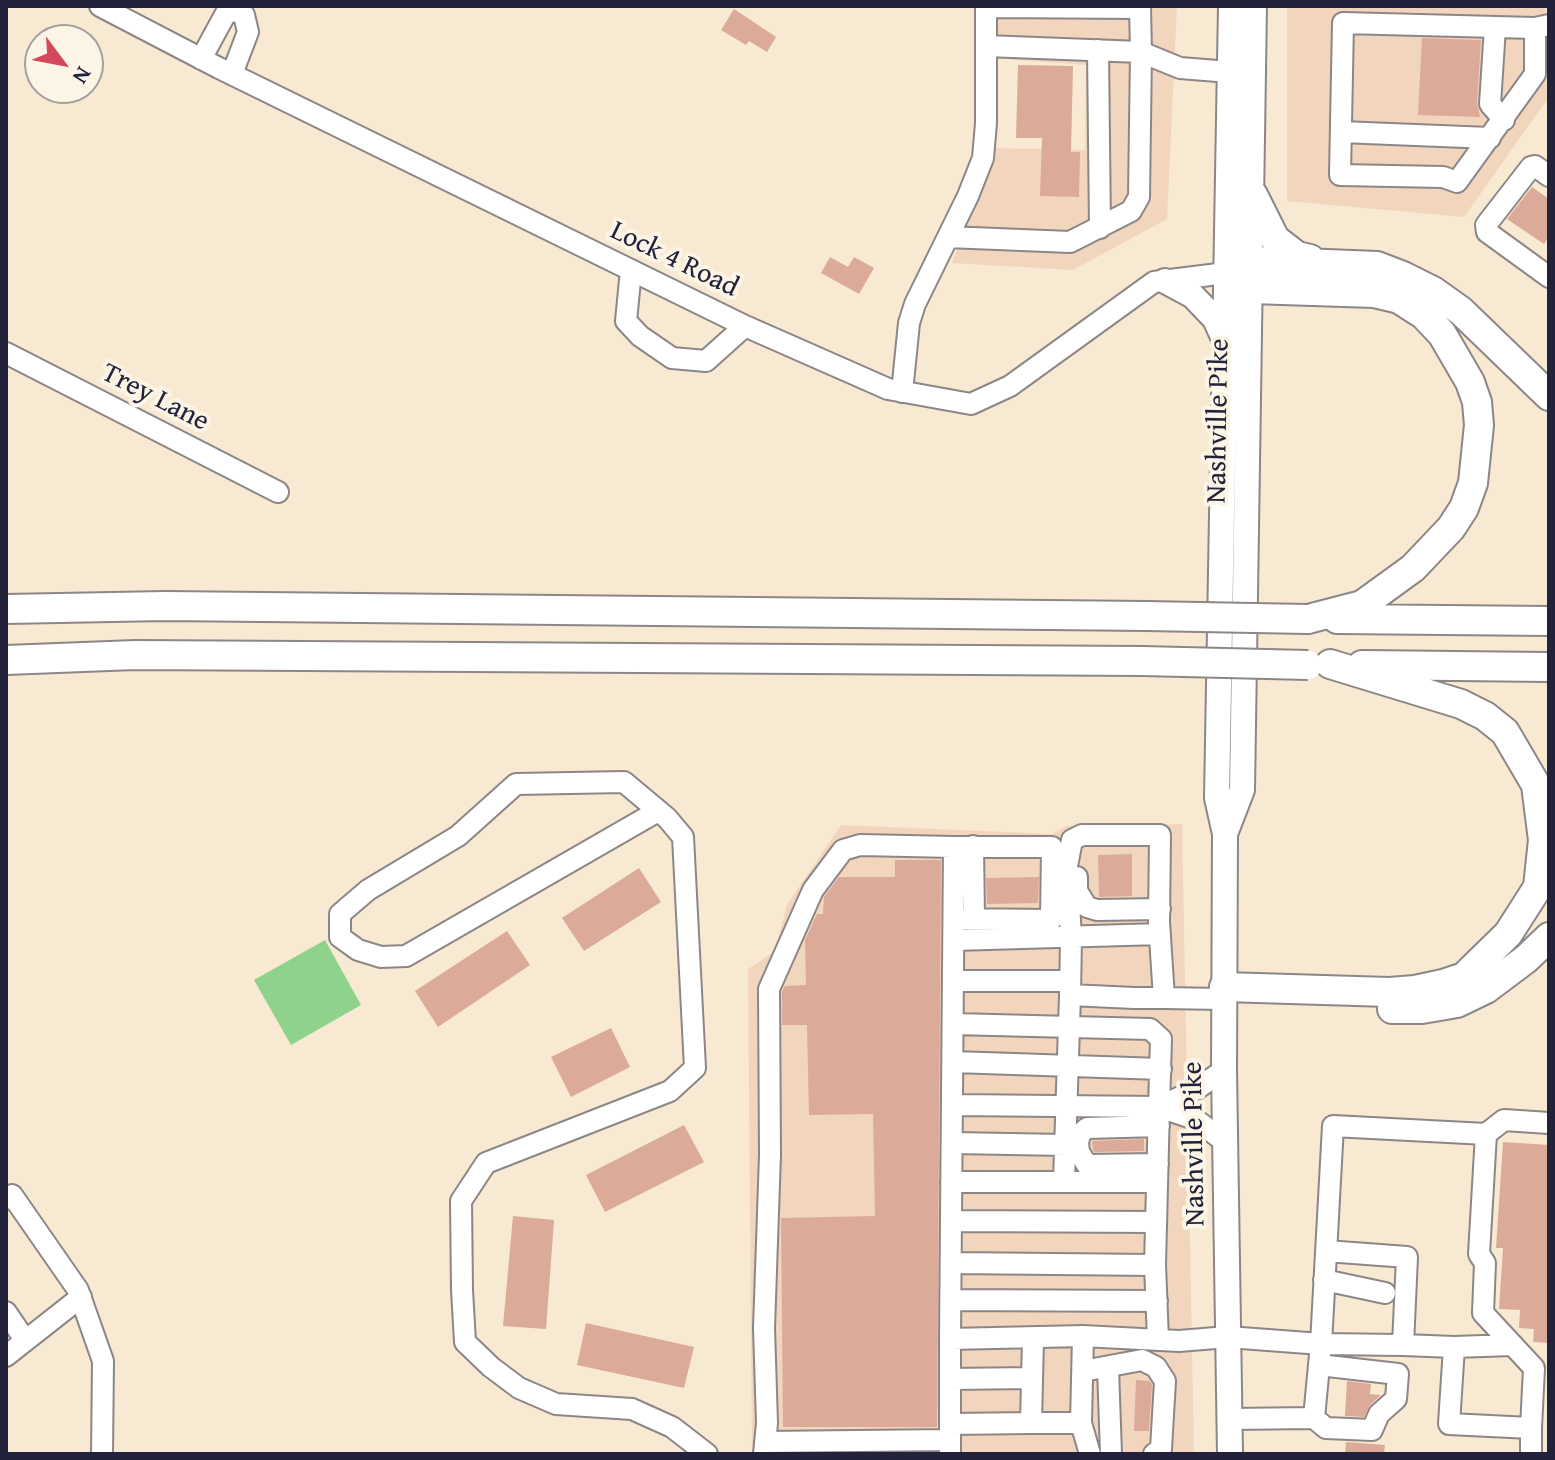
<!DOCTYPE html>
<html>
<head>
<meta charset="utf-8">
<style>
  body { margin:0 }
  #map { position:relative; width:1555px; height:1460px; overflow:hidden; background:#f8e9d2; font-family:"Gentium Book Plus",serif }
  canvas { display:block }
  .frame { position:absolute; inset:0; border:8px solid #22223b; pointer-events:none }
  .north { position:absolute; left:24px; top:24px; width:80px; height:80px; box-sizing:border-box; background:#fcf5e5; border:2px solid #a5a1a1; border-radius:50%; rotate:122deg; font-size:22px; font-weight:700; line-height:32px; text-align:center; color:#22223b }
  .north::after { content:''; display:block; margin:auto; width:28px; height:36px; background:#d1495b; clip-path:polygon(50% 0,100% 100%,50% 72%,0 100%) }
</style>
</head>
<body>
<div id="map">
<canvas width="1555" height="1460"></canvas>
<div class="frame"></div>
<div class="north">N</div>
</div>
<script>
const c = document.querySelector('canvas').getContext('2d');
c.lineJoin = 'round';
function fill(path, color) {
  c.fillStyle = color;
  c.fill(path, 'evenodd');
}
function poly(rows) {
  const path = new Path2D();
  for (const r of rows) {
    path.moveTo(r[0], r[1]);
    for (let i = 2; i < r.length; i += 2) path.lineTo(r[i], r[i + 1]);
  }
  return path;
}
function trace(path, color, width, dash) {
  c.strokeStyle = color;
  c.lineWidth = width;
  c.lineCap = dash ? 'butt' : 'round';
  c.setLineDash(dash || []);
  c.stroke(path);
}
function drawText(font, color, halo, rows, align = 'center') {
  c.font = font + ' "Gentium Book Plus",serif';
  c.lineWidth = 8;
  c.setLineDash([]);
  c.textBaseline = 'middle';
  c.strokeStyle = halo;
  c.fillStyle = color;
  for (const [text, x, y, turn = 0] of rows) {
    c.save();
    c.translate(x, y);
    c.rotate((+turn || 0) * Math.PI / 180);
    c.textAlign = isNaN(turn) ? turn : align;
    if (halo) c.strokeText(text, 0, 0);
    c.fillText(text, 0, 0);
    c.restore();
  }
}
fill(poly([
  [979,6,1177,6,1167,219,1073,270,952,263,994,148,1085,150,1086,65,978,57],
  [1287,6,1545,6,1549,31,1549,97,1464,217,1287,201],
  [1182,824,1194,1454,752,1454,748,969,775,951,787,905,841,825,1052,834,1066,826]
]), '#f2d5bd');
fill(poly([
  [325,940,361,1005,291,1045,254,980]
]), '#8ed28b');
fill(poly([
  [734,9,776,37,767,52,749,41,746,45,721,30],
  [1422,38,1481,40,1477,103,1480,117,1418,115],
  [1018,65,1073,66,1071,152,1080,152,1079,197,1040,196,1042,138,1016,138],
  [1532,187,1549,199,1549,237,1544,244,1507,219],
  [830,257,848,267,854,257,874,268,859,294,821,273],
  [1132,854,1132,896,1099,897,1098,855],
  [895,860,941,860,937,1427,783,1427,781,1218,875,1216,873,1114,809,1115,807,1025,782,1025,782,992,785,986,806,985,805,940,817,914,823,914,824,897,839,877,895,877],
  [639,868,661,902,584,951,562,918],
  [1039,877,1038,903,987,904,986,878],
  [507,931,530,965,438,1027,415,991],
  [611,1028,630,1067,571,1097,551,1057],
  [684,1125,704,1162,605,1212,586,1175],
  [1144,1139,1144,1151,1094,1152,1093,1149,1092,1141],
  [1503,1142,1549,1145,1549,1343,1533,1342,1534,1329,1519,1328,1520,1310,1499,1309,1503,1248,1496,1248],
  [513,1216,554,1220,546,1329,503,1326],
  [586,1323,694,1347,684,1388,577,1365],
  [1136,1380,1149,1381,1152,1384,1149,1431,1134,1431],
  [1347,1381,1371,1384,1370,1394,1381,1395,1370,1405,1364,1417,1345,1416],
  [1346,1442,1385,1445,1384,1454,1345,1454]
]), '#dcaa98');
const minor = poly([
  [100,6,219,68,745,326,888,389,971,404,1010,386,1154,282,1226,273],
  [1140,6,1141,52,1180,68,1230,72],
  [986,7,1140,8],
  [1495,27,1490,104,1504,120],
  [1535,28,1535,74,1457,182,1443,177,1340,175,1343,23,1535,28,1549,25],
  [1098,50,1100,228],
  [201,59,226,13,237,11,244,15,248,32,232,74],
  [1341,132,1490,138],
  [1549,176,1535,166,1531,167,1486,225,1487,232,1549,277],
  [948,237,1070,242,1131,211,1139,197,1141,52,986,46],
  [631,270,626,321,640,336,672,358,706,361,745,326],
  [6,353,278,492],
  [902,392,909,323,915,304,968,196,983,158,986,123,986,6],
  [658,811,406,956,381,957,358,950,340,937,340,914,368,890,458,836,516,784,624,782,667,818,683,837,695,1068,670,1091,486,1163,461,1201,462,1290,465,1342,491,1367,519,1388,556,1404,632,1409,672,1427,707,1454],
  [973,846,974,919],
  [954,847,1052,847,1051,920,954,919],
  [1077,877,1077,891,1087,907,1097,910,1160,909],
  [954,940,1160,934],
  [954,981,1070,981],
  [1164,998,1159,922,1160,835,1082,835,1072,840,1067,866,1071,938,1070,995,1134,998,1164,998,1223,999],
  [954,1024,1150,1029,1161,1039,1159,1107],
  [954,1062,1161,1069],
  [954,1105,1159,1107,1155,1265,1158,1340],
  [1159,1107,1195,1119,1225,1142],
  [1159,1107,1195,1090,1224,1070],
  [953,1143,1066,1145],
  [1158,1164,1087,1165,1079,1152,1078,1143,1080,1134,1087,1128,1159,1126],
  [1064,1181,1070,995],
  [951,1182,1157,1182],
  [6,1199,12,1195,78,1290,103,1361,102,1454],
  [952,1221,1156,1222],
  [1326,1251,1407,1257,1403,1345,1454,1347,1449,1424,1531,1428,1534,1368,1483,1313,1485,1263,1479,1254,1486,1134],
  [952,1263,1155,1265],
  [1324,1280,1385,1293],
  [951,1300,1157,1301],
  [6,1312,25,1340],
  [1454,1347,1513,1345],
  [6,1356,81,1297],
  [1108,1368,1111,1454],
  [1083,1371,1142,1360,1156,1367,1165,1381,1161,1449,1154,1454],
  [950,1379,1032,1378],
  [1314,1418,1326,1428,1372,1430,1379,1414,1396,1399,1398,1374,1319,1365],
  [1229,1419,1314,1418,1321,1344,1403,1345],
  [1031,1423,1081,1423,1083,1336],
  [1081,1423,1090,1454],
  [950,1424,1031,1423,1033,1339],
  [765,1442,950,1440],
  [764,1454,767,1423,764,1328,770,1155,769,989,813,890,843,850,860,845,954,847,950,1339],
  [950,1454,950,1339,1083,1336,1179,1341,1228,1337,1321,1344,1333,1126,1486,1134,1504,1120,1549,1123],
  [1531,1454,1531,1428]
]);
const major = poly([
  [1165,281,1193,296,1215,319,1224,339],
  [1225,834,1242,790,1254,6],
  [1230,1454,1224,1070,1225,834,1217,798,1231,6]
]);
const highway = poly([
  [1253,195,1275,239,1297,256,1310,259],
  [1252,261,1377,266,1403,276,1433,291,1461,311,1549,396],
  [1251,289,1374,293,1399,299,1424,315,1442,334,1470,382,1477,402,1479,425,1473,483,1464,508,1451,528,1413,568,1362,605,1308,619],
  [6,609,165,606,1146,616],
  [1337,619,1549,621],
  [6,660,135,655,1142,661],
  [1362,665,1549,667],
  [1224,987,1389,992,1415,990,1443,984,1464,977,1508,934,1538,887,1543,840,1536,785,1505,732,1485,716,1461,704,1330,664],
  [1392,1009,1422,1009,1457,1003,1486,989,1526,959,1549,937]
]);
trace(minor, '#8d8686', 24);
trace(major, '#8d8686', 28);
trace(highway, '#8d8686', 32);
trace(minor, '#fff', 20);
trace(major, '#fff', 24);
trace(highway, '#fff', 28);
const highwayBridge = poly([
  [1146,616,1308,619],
  [1142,661,1308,665]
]);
trace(highwayBridge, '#8d8686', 32, []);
trace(highwayBridge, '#fff', 28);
drawText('28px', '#22223b', '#fcf5e5', [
  ["Lock 4 Road",674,260,26],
  ["Trey Lane",155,398,27],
  ["Nashville Pike",1219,421,-89],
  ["Nashville Pike",1195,1144,-91]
]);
</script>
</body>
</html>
